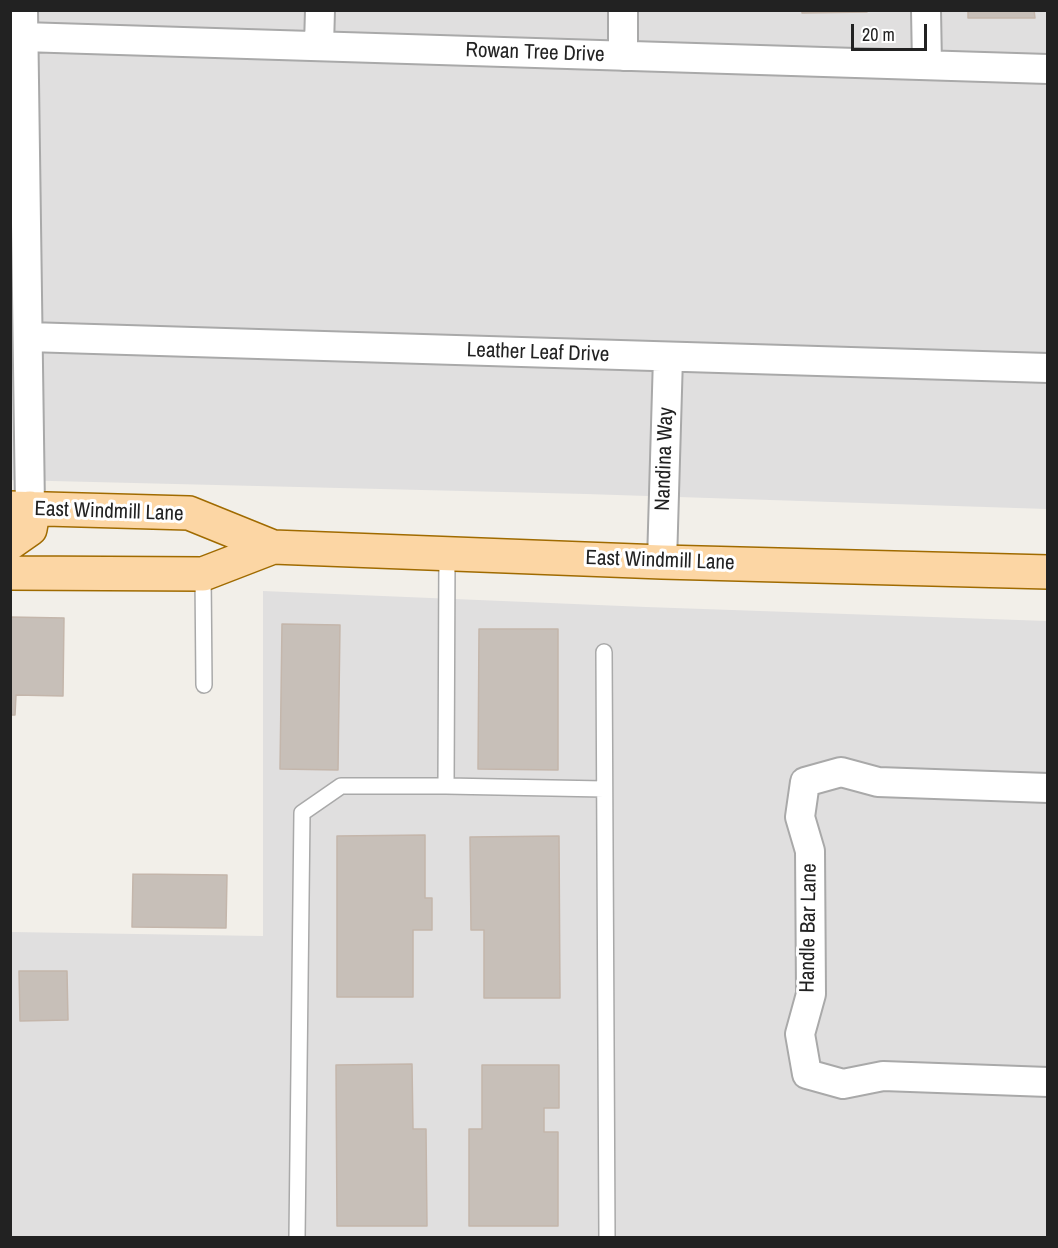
<!DOCTYPE html>
<html>
<head>
<meta charset="utf-8">
<style>
  body { margin:0 }
  #map { position:relative; width:1058px; height:1248px; overflow:hidden; background:#f2efe9; font-family:"Archivo Narrow",sans-serif }
  canvas { display:block }
  .frame { position:absolute; inset:0; border:12px solid #222; pointer-events:none }
  .scale { position:absolute; left:851px; top:24px; width:76px; height:27px; box-sizing:border-box; border:3px solid #222; border-top:0; padding-left:8px; font-size:18px; line-height:21px; white-space:nowrap; color:#222; -webkit-text-stroke:4px #fff; paint-order:stroke }
</style>
</head>
<body>
<div id="map">
<canvas width="1058" height="1248"></canvas>
<div class="frame"></div>
<div class="scale">20 m</div>
</div>
<script>
const c = document.querySelector('canvas').getContext('2d');
c.lineJoin = 'round';
function fill(path, color) {
  c.fillStyle = color;
  c.fill(path, 'evenodd');
}
function poly(rows) {
  const path = new Path2D();
  for (const r of rows) {
    path.moveTo(r[0], r[1]);
    for (let i = 2; i < r.length; i += 2) path.lineTo(r[i], r[i + 1]);
  }
  return path;
}
function trace(path, color, width, dash) {
  c.strokeStyle = color;
  c.lineWidth = width;
  c.lineCap = dash ? 'butt' : 'round';
  c.setLineDash(dash || []);
  c.stroke(path);
}
function drawText(font, color, halo, rows, align = 'center') {
  c.font = font + ' "Archivo Narrow",sans-serif';
  c.lineWidth = 6;
  c.setLineDash([]);
  c.textBaseline = 'middle';
  c.strokeStyle = halo;
  c.fillStyle = color;
  for (const [text, x, y, turn = 0] of rows) {
    c.save();
    c.translate(x, y);
    c.rotate((+turn || 0) * Math.PI / 180);
    c.textAlign = isNaN(turn) ? turn : align;
    if (halo) c.strokeText(text, 0, 0);
    c.fillText(text, 0, 0);
    c.restore();
  }
}
fill(poly([
  [11,11,1047,11,1047,509,586,494,11,480],
  [263,591,646,607,1047,621,1047,1237,11,1238,11,932,263,936]
]), '#e0dfdf');
const building = poly([
  [802,10,867,10,867,12,802,13,802,10],
  [968,10,1034,10,1035,18,968,18,968,10],
  [10,617,64,618,63,696,16,695,15,715,10,715,10,617],
  [282,624,340,625,338,770,280,769,282,624],
  [479,629,558,629,558,770,478,769,479,629],
  [425,835,425,898,432,898,432,930,413,930,413,997,337,997,337,836,425,835],
  [559,836,560,998,484,998,484,930,471,930,470,837,559,836],
  [133,874,227,875,226,928,132,927,133,874],
  [19,971,67,971,68,1020,20,1021,19,971],
  [412,1064,413,1129,426,1129,427,1226,337,1226,336,1065,412,1064],
  [482,1065,559,1065,559,1108,544,1108,544,1132,558,1132,558,1226,469,1226,469,1129,482,1129,482,1065]
]);
fill(building, '#c7bfb8');
trace(building, '#c4b6ab', 1.5);
const service = poly([
  [203,574,204,685],
  [604,652,607,1238],
  [446,786,604,789],
  [297,1238,302,813,341,786,446,786,447,554]
]);
const minor = poly([
  [23,10,30,508],
  [623,10,623,56],
  [926,10,927,65],
  [23,37,1048,69],
  [319,46,320,10],
  [28,337,1048,368],
  [662,562,668,357],
  [1048,788,878,782,841,772,805,782,800,817,810,851,811,994,800,1034,807,1074,843,1084,883,1076,1048,1082]
]);
const primary = poly([
  [10,508,189,513,273,547,662,562,1048,572],
  [10,543,30,529,32,518,30,508],
  [10,573,203,574,273,547]
]);
trace(service, '#a9a9a9', 18);
trace(minor, '#a9a9a9', 32);
trace(primary, '#a06b00', 36);
trace(service, '#fff', 15);
trace(minor, '#fff', 28);
trace(primary, '#fcd6a4', 33);
drawText('21px', '#222', '#fff', [
  ["Rowan Tree Drive",535,53,2],
  ["Leather Leaf Drive",538,353,2],
  ["Nandina Way",665,459,-88],
  ["East Windmill Lane",109,512,2],
  ["East Windmill Lane",660,561,2],
  ["Handle Bar Lane",809,928,-89]
]);
</script>
</body>
</html>
